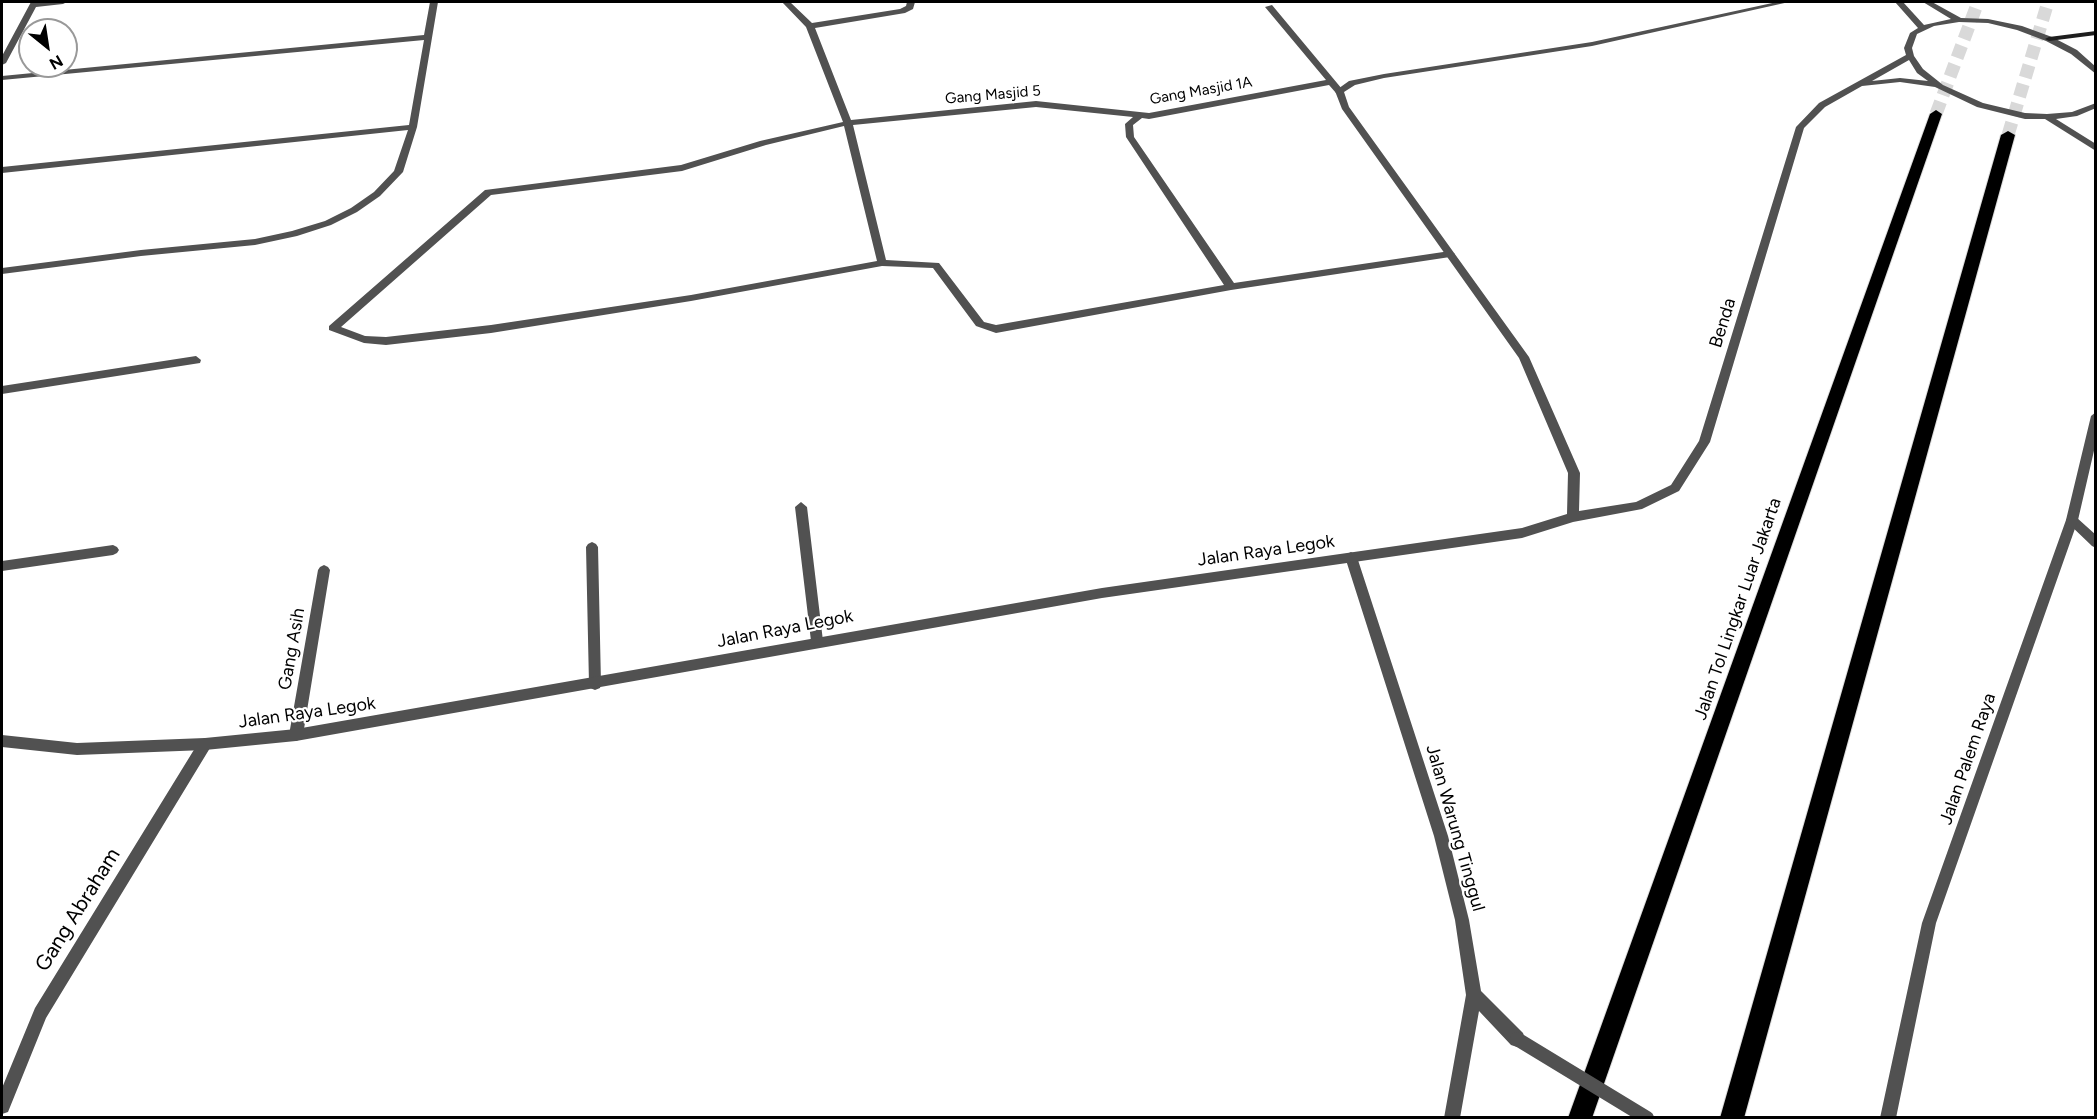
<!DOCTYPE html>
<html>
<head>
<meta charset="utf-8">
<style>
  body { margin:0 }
  #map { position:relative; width:2097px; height:1119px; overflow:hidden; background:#fff; font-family:Figtree,sans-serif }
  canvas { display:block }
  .frame { position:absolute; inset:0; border:3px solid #000; pointer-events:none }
  .north { position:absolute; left:18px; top:18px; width:60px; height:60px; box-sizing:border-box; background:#fff; border:2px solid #999; border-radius:50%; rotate:150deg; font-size:16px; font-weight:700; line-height:24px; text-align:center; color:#000 }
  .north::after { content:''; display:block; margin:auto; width:21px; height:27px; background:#000; clip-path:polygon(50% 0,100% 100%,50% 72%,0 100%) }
</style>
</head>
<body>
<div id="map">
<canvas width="2097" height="1119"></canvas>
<div class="frame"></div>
<div class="north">N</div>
</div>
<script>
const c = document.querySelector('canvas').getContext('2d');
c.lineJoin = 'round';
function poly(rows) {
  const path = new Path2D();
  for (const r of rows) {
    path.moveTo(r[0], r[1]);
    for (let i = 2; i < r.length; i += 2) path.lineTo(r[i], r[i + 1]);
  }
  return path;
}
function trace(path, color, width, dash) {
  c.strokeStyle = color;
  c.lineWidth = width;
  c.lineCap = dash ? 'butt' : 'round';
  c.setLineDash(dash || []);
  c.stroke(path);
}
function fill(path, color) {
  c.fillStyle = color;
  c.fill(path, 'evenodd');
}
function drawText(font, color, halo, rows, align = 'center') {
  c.font = font + ' Figtree,sans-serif';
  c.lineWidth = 4.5;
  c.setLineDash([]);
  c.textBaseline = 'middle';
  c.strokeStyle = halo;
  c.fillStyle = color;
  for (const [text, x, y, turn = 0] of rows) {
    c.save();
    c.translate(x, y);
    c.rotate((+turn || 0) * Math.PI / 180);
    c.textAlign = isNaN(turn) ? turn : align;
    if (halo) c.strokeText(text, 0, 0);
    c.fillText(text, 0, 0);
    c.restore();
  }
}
trace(poly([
  [1936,114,1978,2],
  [2008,135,2048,2]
]), '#d9d9d9', 13, [13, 7]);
const motorway = poly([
  [1936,110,1942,114,1592,1118,1568,1118,1930,114,1936,110],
  [2008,131,2015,135,1744,1118,1720,1118,2001,135,2008,131]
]);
trace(motorway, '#dbdbdb', 2);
fill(poly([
  [801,502,807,507,823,641,821,645,817,646,813,645,811,641,795,507,801,502],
  [2072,515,2076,517,2096,535,2096,548,2092,546,2068,523,2066,520,2068,517,2072,515],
  [592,542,596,544,598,547,601,684,600,688,595,690,590,688,589,684,586,547,588,544,592,542],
  [324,565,328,567,330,570,303,735,301,739,296,741,291,739,289,735,318,570,320,567,324,565]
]), '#515151');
fill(poly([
  [31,2,67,2,63,4,36,7,6,63,2,65,2,56,31,2],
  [430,2,438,2,417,127,403,172,380,196,357,212,331,225,297,236,255,245,141,256,2,274,2,268,141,250,255,239,292,231,325,221,351,208,374,192,394,171,408,130,2,173,2,167,409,125,424,40,2,80,2,76,424,35,430,2],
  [782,2,790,2,812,23,900,9,906,6,907,2,915,2,913,9,905,13,815,28,851,120,1036,101,1149,113,1326,80,1265,7,1272,5,1342,89,1342,93,1336,93,1329,85,1149,119,1142,118,1133,125,1134,137,1234,283,1450,251,1455,254,1450,257,1231,290,996,333,976,326,933,268,882,266,691,301,491,333,386,345,364,343,329,330,329,326,485,190,681,165,760,141,843,122,806,27,782,2],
  [1036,107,1133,117,1125,124,1126,137,1224,285,996,325,984,322,939,263,886,260,853,125,1036,107],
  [844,126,877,261,691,295,491,325,386,337,365,336,341,327,491,195,682,171,766,145,844,126],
  [196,356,201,360,200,363,2,394,2,386,196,356],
  [2096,412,2096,442,2078,520,1936,923,1896,1118,1880,1118,1922,923,2066,520,2091,416,2096,412],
  [113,545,117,547,119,550,117,553,113,555,2,571,2,561,113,545],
  [1351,552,1355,554,1357,557,1448,836,1469,920,1481,991,1523,1033,1525,1039,1523,1045,1517,1047,1511,1045,1479,1011,1460,1118,1444,1118,1466,995,1455,920,1434,836,1345,557,1347,554,1351,552],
  [205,738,210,740,212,744,210,748,46,1018,8,1112,2,1114,2,1088,35,1008,200,740,205,738]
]), '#515151');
fill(poly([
  [1777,2,1789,2,1592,46,1384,78,1355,85,1344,92,1349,107,1529,357,1580,473,1579,511,1636,502,1671,485,1699,441,1796,127,1819,103,1906,55,1904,48,1910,33,1918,28,1895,2,1903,2,1924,25,1951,19,1923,2,1932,2,1961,18,1988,19,2022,26,2052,37,2077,50,2096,67,2096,74,2071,54,2046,41,2017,30,1988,23,1959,22,1934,26,1917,34,1912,48,1914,56,1923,69,1943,85,1983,103,2025,113,2047,114,2072,112,2096,103,2096,108,2077,116,2056,119,2096,144,2096,151,2045,119,2025,119,1977,107,1935,87,1900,82,1862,86,1825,107,1804,128,1710,442,1679,491,1642,509,1573,522,1522,538,1102,598,296,741,205,750,77,755,2,747,2,735,77,743,205,738,296,729,1102,588,1522,528,1567,514,1568,473,1519,358,1342,109,1335,91,1349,81,1384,74,1592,42,1777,2],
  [1909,60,1917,73,1928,81,1900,78,1872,81,1909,60]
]), '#515151');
fill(poly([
  [2096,31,2096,35,2049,41,2045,39,2049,37,2096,31]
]), '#1e1e1e');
fill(motorway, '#000');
trace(poly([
  [1517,1039,1647,1118]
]), '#515151', 14);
drawText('15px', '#000', '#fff', [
  ["Gang Masjid 1A",1201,91,-10],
  ["Gang Masjid 5",993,95,-5]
]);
drawText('18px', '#000', '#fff', [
  ["Benda",1723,323,-73],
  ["Jalan Raya Legok",1266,551,-8],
  ["Jalan Tol Lingkar Luar Jakarta",1738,609,-71],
  ["Jalan Raya Legok",785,629,-11],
  ["Gang Asih",292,649,-80],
  ["Jalan Raya Legok",307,713,-8],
  ["Jalan Palem Raya",1968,759,-71],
  ["Jalan Warung Tinggul",1455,828,74]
]);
drawText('21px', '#000', '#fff', [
  ["Gang Abraham",78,910,-58]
]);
</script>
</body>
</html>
